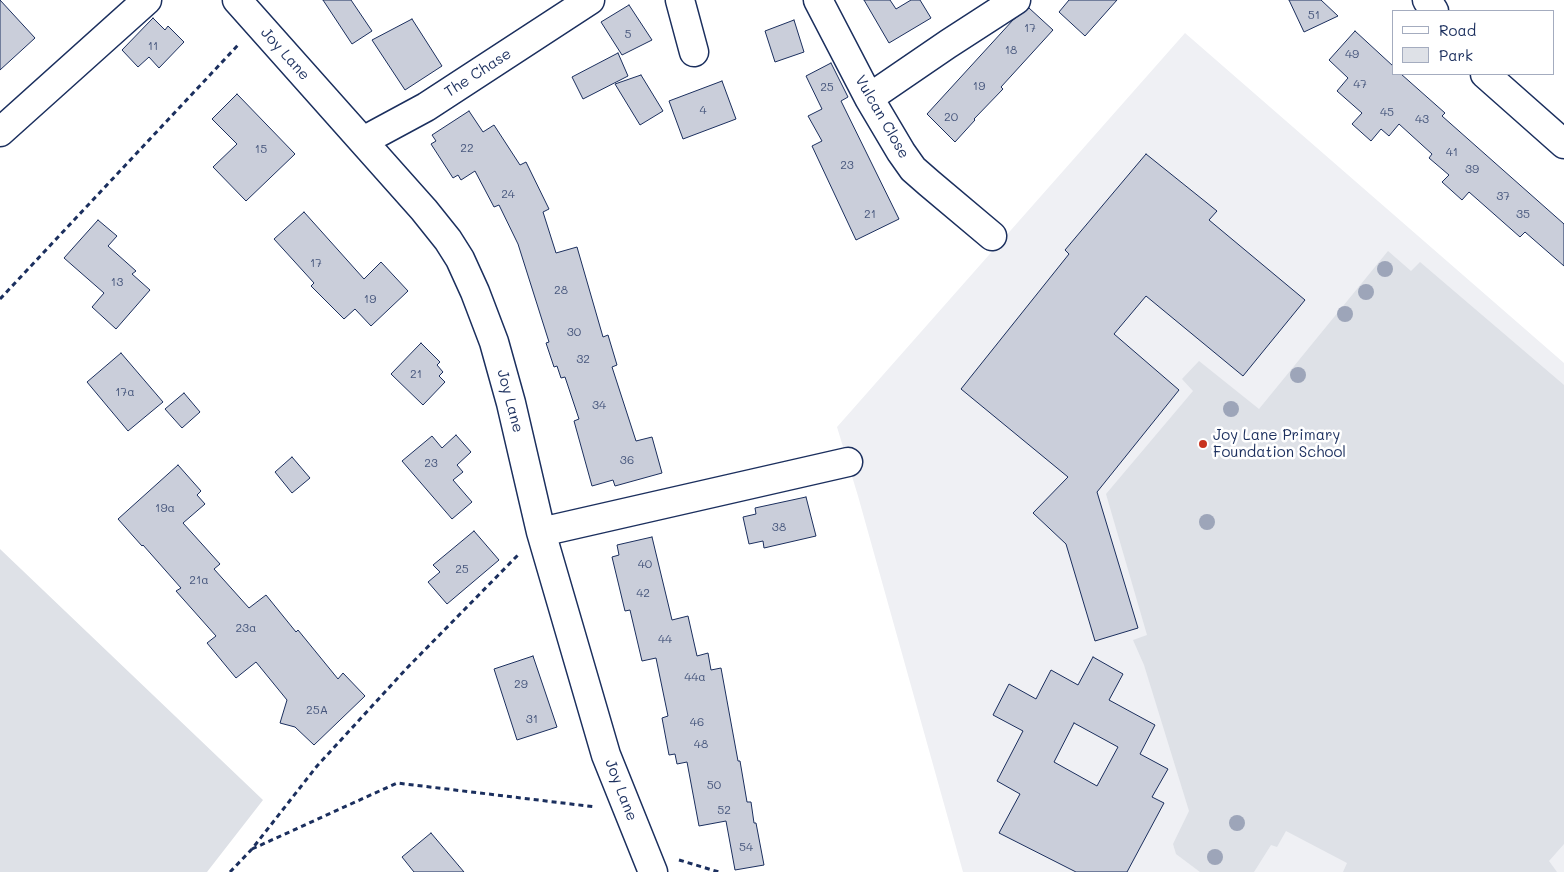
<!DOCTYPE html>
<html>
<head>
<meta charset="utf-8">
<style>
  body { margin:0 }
  #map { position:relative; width:1564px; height:872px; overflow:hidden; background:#fff; font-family:Mali,sans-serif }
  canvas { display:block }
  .legend { position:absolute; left:1392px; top:10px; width:162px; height:65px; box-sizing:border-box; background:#fff; border:1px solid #a4acbf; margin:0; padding:6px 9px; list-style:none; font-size:15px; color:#1b2f5e }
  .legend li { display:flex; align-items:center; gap:10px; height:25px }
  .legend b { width:25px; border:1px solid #a4acbf }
</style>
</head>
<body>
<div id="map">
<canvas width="1564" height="872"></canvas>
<ul class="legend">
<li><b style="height:6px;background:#fff"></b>Road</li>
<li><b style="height:14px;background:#dee1e7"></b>Park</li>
</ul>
</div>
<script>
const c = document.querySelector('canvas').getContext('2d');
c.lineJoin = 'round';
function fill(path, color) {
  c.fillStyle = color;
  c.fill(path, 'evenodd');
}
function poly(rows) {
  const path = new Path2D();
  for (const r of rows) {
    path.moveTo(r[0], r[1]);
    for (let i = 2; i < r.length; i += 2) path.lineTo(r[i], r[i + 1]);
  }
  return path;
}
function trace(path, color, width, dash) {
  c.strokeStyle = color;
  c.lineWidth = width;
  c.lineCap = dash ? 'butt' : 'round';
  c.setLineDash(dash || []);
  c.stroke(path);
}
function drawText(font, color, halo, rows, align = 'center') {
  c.font = font + ' Mali,sans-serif';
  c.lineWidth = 5;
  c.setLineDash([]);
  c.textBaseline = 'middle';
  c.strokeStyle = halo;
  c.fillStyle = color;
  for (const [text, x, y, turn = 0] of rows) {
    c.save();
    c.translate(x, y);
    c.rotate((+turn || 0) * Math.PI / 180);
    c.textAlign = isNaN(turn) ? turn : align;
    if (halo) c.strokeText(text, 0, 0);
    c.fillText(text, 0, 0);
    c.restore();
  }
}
fill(poly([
  [1185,33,1564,363,1564,872,963,872,858,496,837,427]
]), '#eff0f4');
fill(poly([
  [1388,251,1411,271,1420,262,1564,385,1564,844,1549,861,1557,872,1343,872,1347,863,1286,831,1277,847,1271,845,1254,872,1200,872,1176,854,1173,844,1189,811,1144,665,1133,640,1147,635,1106,494,1193,391,1182,379,1199,361,1259,409],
  [0,549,263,800,207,872,0,872]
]), '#dee1e7');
const building = poly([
  [0,0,35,38,0,70,0,0],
  [323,0,351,0,372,31,352,44,323,0],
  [864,0,890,0,896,9,911,0,920,0,931,18,889,43,864,0],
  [1069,0,1117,0,1085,36,1059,12,1069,0],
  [1289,0,1321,0,1338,16,1304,32,1289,0],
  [629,5,652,40,622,55,601,22,629,5],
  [1029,8,1053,30,1001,87,1003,89,974,119,975,120,955,142,927,114,1013,20,1029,8],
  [153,18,165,30,168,26,184,42,159,68,149,57,138,67,122,50,153,18],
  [412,19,442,66,405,90,372,40,412,19],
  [794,20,804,52,775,62,765,31,794,20],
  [1355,31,1393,66,1393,74,1401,74,1445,113,1442,116,1564,224,1564,266,1525,232,1520,237,1469,192,1462,200,1442,182,1449,175,1429,158,1432,154,1399,124,1389,136,1381,129,1371,141,1352,124,1362,113,1337,91,1348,78,1329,60,1355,31],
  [618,53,628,76,583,99,572,77,618,53],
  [831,63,848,97,841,101,899,219,856,240,812,146,822,141,808,116,822,109,806,76,831,63],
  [641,75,663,111,640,125,615,84,641,75],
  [722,81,736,119,683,139,669,101,722,81],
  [237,94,295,154,246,201,213,167,237,144,212,119,237,94],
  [469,111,483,132,494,125,520,165,526,162,549,209,543,212,556,253,577,247,603,337,608,335,617,365,612,367,636,441,652,437,662,473,615,486,613,480,592,486,574,421,579,419,565,377,561,378,557,366,554,367,546,343,549,342,518,244,499,205,494,207,475,171,461,180,458,175,453,178,431,144,436,141,432,135,469,111],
  [1146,154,1217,211,1209,220,1305,300,1243,376,1146,296,1114,334,1179,390,1097,492,1138,628,1095,641,1066,544,1033,513,1068,477,961,389,1069,254,1065,250,1146,154],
  [304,212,364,279,381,262,408,291,371,326,355,309,344,319,311,286,314,283,274,239,304,212],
  [98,220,117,236,108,246,136,271,132,274,150,290,116,329,92,307,104,293,64,258,98,220],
  [421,343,440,362,437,365,443,372,439,376,445,382,423,405,391,374,421,343],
  [121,353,163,402,128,431,87,382,121,353],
  [184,393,200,412,182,428,165,409,184,393],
  [456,435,471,452,457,465,463,472,453,480,472,502,452,519,402,461,432,436,442,448,456,435],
  [292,457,310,478,292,493,275,472,292,457],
  [178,465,201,491,197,495,205,504,183,523,220,564,214,569,249,608,266,595,296,632,298,630,338,679,343,673,365,696,314,745,295,727,280,723,287,700,256,662,236,678,207,643,216,636,176,591,181,588,143,545,142,546,118,519,178,465],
  [806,497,816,536,764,548,763,541,749,544,743,517,756,514,755,508,806,497],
  [474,531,499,560,447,604,428,582,440,572,433,565,474,531],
  [652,537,672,620,688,616,697,656,708,653,711,670,721,668,738,761,740,761,747,802,751,802,754,823,756,823,764,865,735,870,726,821,699,826,687,762,677,764,675,754,669,755,662,718,668,716,656,658,642,661,630,610,625,611,612,557,619,555,617,545,652,537],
  [533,656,557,727,517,740,494,669,533,656],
  [1093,657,1123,674,1109,700,1155,725,1140,754,1168,769,1152,797,1164,803,1127,872,1076,872,999,833,1020,794,997,781,1023,731,993,715,1009,684,1036,699,1051,670,1078,685,1093,657],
  [1074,723,1118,747,1097,786,1054,762,1074,723],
  [431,833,464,872,414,872,402,857,431,833]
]);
fill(building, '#caceda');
trace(building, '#1b2f5e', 1);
const minor = poly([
  [237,0,424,210,448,240,460,259,475,292,494,342,511,403,541,532,606,755,653,872],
  [680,0,694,52],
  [818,0,869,98,901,152,913,169,929,183,992,236],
  [1427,0,1434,11],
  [1485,74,1564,144],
  [869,98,948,44,1016,0],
  [0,132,147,0],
  [363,141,426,107,590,0],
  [541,532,848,462]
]);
trace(minor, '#1b2f5e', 31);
trace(poly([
  [0,299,239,44],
  [252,849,397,783,596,807],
  [679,860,719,872],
  [230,872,252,849,317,766,407,668,518,555]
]), '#1b2f5e', 3, [5, 4]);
trace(minor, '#fff', 28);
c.fillStyle = '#9da5b9';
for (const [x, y] of [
  [1385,269],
  [1366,292],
  [1345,314],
  [1298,375],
  [1231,409],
  [1207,522],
  [1237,823],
  [1215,857]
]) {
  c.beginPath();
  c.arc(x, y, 8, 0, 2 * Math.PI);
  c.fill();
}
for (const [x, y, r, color] of [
  [1203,444,5,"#c8321e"]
]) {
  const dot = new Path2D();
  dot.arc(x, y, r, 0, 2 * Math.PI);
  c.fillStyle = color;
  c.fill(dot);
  trace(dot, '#fff', 2);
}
drawText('12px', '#47577d', null, [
  ["51",1314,15],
  ["17",1030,28],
  ["5",628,34],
  ["11",153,46],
  ["18",1011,50],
  ["49",1352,54],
  ["47",1360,84],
  ["19",979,86],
  ["25",827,87],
  ["4",703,110],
  ["45",1387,112],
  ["20",951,117],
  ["43",1422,119],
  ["22",467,148],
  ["15",261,149],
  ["41",1452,152],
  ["23",847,165],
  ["39",1472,169],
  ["24",508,194],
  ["37",1503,196],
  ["21",870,214],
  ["35",1523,214],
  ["17",316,263],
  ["13",117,282],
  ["28",561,290],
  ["19",370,299],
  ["30",574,332],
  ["32",583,359],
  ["21",416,374],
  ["17a",125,392],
  ["34",599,405],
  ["36",627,460],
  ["23",431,463],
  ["19a",165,508],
  ["38",779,527],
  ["40",645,564],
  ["25",462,569],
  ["21a",199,580],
  ["42",643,593],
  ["23a",246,628],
  ["44",665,639],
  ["44a",695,677],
  ["29",521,684],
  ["25A",317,710],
  ["31",532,719],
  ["46",697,722],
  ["48",701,744],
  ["50",714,785],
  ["52",724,810],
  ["54",746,847]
]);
drawText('15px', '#1b2f5e', '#fff', [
  ["Joy Lane",285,54,48],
  ["The Chase",478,73,-33],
  ["Vulcan Close",882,117,60],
  ["Joy Lane",510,401,75],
  ["Joy Lane",621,790,69]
]);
drawText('15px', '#1b2f5e', '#fff', [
  ["Joy Lane Primary",1213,435],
  ["Foundation School",1213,452]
], 'left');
</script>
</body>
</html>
